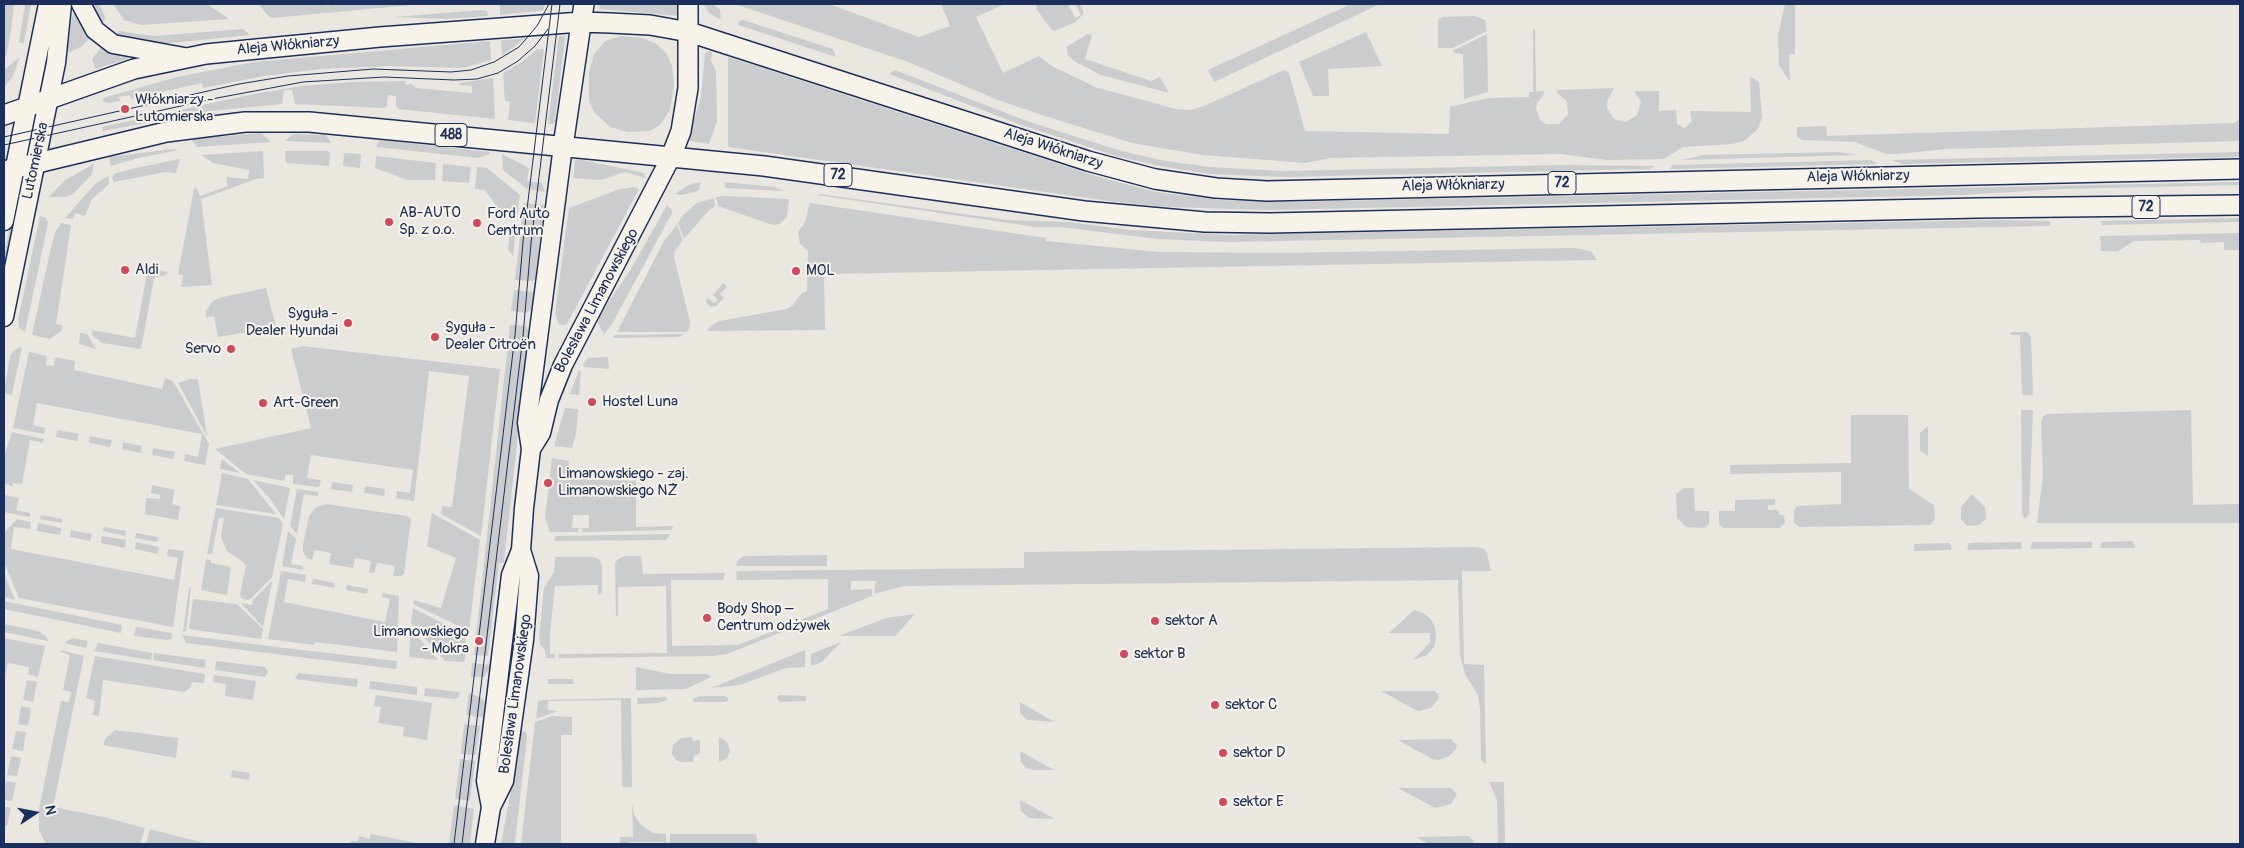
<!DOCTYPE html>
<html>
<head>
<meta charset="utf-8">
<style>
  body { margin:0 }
  #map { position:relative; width:2244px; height:848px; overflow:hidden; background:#eae7e0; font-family:Pangolin,sans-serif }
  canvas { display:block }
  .frame { position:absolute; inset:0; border:5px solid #1b2f5e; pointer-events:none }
  .north { position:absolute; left:10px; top:788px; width:50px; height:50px; -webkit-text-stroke:4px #f7f3e8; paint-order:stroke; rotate:79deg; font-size:14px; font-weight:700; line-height:20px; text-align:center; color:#1b2f5e }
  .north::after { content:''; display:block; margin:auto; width:18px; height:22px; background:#1b2f5e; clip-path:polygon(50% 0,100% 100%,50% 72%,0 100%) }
</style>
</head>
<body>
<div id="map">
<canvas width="2244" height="848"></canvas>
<div class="frame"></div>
<div class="north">N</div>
</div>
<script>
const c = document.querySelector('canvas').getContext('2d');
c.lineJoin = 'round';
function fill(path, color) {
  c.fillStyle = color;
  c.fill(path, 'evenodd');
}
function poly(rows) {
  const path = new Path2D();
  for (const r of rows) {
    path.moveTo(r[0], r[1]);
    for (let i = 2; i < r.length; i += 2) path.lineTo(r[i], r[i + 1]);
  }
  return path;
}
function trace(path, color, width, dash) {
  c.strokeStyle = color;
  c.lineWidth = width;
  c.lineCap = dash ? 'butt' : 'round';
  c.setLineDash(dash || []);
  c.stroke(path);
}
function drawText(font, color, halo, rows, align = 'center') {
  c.font = font + ' Pangolin,sans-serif';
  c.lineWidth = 4;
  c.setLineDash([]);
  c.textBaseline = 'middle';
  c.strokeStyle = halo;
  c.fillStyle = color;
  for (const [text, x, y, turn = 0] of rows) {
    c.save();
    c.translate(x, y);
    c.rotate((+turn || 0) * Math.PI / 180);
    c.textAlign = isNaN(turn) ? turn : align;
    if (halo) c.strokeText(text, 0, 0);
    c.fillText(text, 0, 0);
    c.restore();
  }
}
fill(poly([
  [4,4,14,4,11,31,6,57,4,57],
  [25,4,31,4,24,43,19,42],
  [92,4,99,4,106,18,101,25,94,14],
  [113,4,207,4,229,19,141,25,124,20],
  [259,4,316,4,330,6,330,4,422,4,272,18,267,15],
  [502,4,545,4,543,10,539,11,500,15,500,5],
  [600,4,679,4,679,16,599,9],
  [704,4,712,4,720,9,721,20,709,13],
  [735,4,829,4,919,37,950,26,941,4,1005,4,976,17,1003,73,1039,56,1050,65,1095,87,1176,109,1191,110,1204,106,1284,70,1289,73,1305,131,1449,134,1450,107,1488,98,1529,97,1529,92,1533,92,1533,29,1535,29,1536,91,1544,91,1544,94,1537,103,1536,109,1540,120,1546,124,1559,124,1568,114,1567,101,1557,93,1557,90,1614,88,1607,102,1607,108,1614,119,1626,122,1637,115,1641,102,1634,91,1659,91,1659,111,1676,110,1677,124,1685,128,1692,121,1690,111,1751,112,1750,76,1759,82,1762,117,1758,129,1744,141,1732,144,1683,147,1664,159,1606,160,1561,154,1331,158,1305,163,1203,155,1132,143,1045,116,998,100,908,62],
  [1036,4,1068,4,1075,18,1081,15,1075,4,1080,4,1084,13,1076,22,1054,31,1051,29,1037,10],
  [1351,4,1380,4,1214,82,1208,70],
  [1785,4,1795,4,1795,54,1789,54,1790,82,1779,65,1778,35],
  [75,9,92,36,82,46,70,52,67,51,72,17],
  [482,10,487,11,488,16,445,19,394,17],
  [1474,16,1485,20,1487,31,1453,48,1438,48,1438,20,1443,17],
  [743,20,833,49,836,57,738,25,739,21],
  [243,29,250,35,171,43,156,43,113,36,119,31,153,36],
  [1366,32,1382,66,1328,69,1329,96,1313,96,1299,62],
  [1088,34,1092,35,1085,59,1151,81,1160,77,1169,93,1101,75,1074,61,1068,55,1066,47],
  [1487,34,1488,92,1464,99,1463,54,1454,53,1454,50],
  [559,36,564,36,565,38,555,121,553,124,548,124],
  [621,36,642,38,655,43,666,53,672,66,674,85,670,110,660,125,650,131,628,132,610,127,594,112,589,101,589,72,594,54,605,41],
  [524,39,514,47,502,55,501,40],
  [490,41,491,60,463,68,389,66,321,69,264,76,203,88,202,83,131,99,130,95,119,97,120,101,109,103,104,102,103,98,177,77,254,62],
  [102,46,128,56,128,59,95,69,92,59],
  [537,49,544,49,535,123,508,120,510,102,505,101,503,73,522,62],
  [709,51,712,52,711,61,716,71,717,121,709,144,691,141,689,139,701,96,705,53],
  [20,57,12,78,4,87,4,70],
  [728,57,1099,177,1156,192,1220,200,1285,202,2240,182,2240,185,2061,189,1960,195,1270,210,1168,207,1116,202,728,147],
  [895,70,1024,120,1118,150,1160,160,1209,167,1283,171,1559,165,1655,166,1649,169,1284,177,1209,174,1160,166,1116,156,1021,125,889,74],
  [493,78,495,119,398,109,396,106,396,96,388,95,387,105,385,108,295,104,292,90,284,90,282,104,211,111,103,131,102,127,244,96,301,86,352,82,405,81,406,85,411,84,416,88,472,93,472,86,460,85,459,83],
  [2240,119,2240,141,1946,149,1897,154,1886,154,1855,142,1802,140,1797,137,1797,127,1826,126,1827,136,2234,123],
  [261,133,271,142,197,147,191,139],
  [293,134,326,135,331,143,285,141],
  [379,140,490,152,490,154,478,158,376,147],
  [172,149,179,150,138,158,111,166,109,157],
  [263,151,264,178,256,179,201,199,212,285,181,287,183,275,178,274,194,189,196,187,200,196,228,186,226,177,248,179,249,170,213,163,201,155],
  [285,151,327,151,330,152,329,166,286,163],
  [1838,152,1859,155,1681,160,1703,155],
  [2240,152,2240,156,2237,157,1903,164,1892,160],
  [344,153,361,154,360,168,343,166],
  [502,154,529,168,527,181,541,183,541,181,545,192,527,189,503,170],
  [376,156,436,163,435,180,408,180,375,168],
  [180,159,176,173,165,172,114,182,112,178,114,174,131,169],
  [577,159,644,173,645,178,625,172,601,180,573,178,575,161],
  [1871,160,1878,164,1670,169,1673,165],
  [94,164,92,174,73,194,66,197,49,197,65,180],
  [443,164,471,167,469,183,442,181],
  [477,167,487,168,520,195,517,216,502,214,485,190,475,189],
  [108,176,109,184,92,199,85,216,75,213,73,219,65,218,95,184],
  [701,182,698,191,682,195,675,194,688,185],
  [724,182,775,187,783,191,726,188],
  [633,187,639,189,567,324,563,326,559,324,555,314,569,208,617,190],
  [820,194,1007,220,1069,222,1130,230,1228,235,1996,220,2050,221,2050,226,1228,242,1158,239,1061,227,1036,227,817,195],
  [724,196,789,199,787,217,780,224,773,225,718,206,716,197],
  [714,198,715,206,709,210,684,239,678,223,683,215,697,203],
  [524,203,544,205,535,280,533,281,515,280],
  [810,203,1046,238,1046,241,1159,252,1281,253,1574,248,1591,251,1597,260,824,274,825,330,707,331,712,325,719,321,787,309,793,305,801,294,807,291,808,251,800,244,798,232,805,222],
  [667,205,672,210,672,213,612,324,604,334,598,323,599,316,631,269],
  [13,211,17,212,4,282,4,257],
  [40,216,46,218,48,223,25,332,19,328,18,320],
  [2240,218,2240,222,2102,225,2101,221],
  [61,223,71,225,56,324,63,326,61,331,50,339,32,335,50,252,55,233],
  [677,225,683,240,675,251,674,257,690,322,689,329,687,332,617,332,664,241],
  [516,227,513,256,508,250,510,230],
  [2240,233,2240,250,2224,250,2224,242,2202,243,2199,240,2134,241,2118,251,2101,251,2100,236],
  [148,268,168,272,165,275,154,278,141,349,102,343,92,335,92,330,135,338],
  [723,283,727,287,720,294,724,298,716,306,711,307,707,304,706,299,707,298,714,303,718,300,713,295],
  [266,288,276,327,218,337,214,316,206,317,206,311,213,301,223,297],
  [514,290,534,292,532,308,527,313,511,311],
  [510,325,526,326,529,332,504,563,499,563,488,656,474,655],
  [2011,332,2027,332,2031,337,2033,395,2022,395,2020,335,2010,335],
  [80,333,87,334,96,349,79,344],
  [685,334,678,337,612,338,615,335],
  [302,346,500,369,481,536,441,514,442,506,452,507,469,376,429,371,414,501,396,498,397,491,410,493,413,470,311,455,307,478,321,480,319,487,293,484,293,475,286,474,284,481,246,474,215,449,311,428,291,349],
  [22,347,12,395,4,393,10,356,14,350],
  [29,352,47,356,46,365,54,366,55,357,75,361,74,370,162,389,165,378,173,381,209,444,205,465,184,461,185,454,198,457,202,434,37,403,33,425,45,428,44,434,13,428],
  [608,357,609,369,585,367,583,365,588,358],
  [579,370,581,372,579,395,570,394],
  [190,379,198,379,207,436,178,383],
  [565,408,578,409,576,434,572,448,554,446],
  [2021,410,2033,410,2029,514,2025,519,2022,514,2022,506],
  [2191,410,2193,505,2240,504,2240,523,2037,523,2043,476,2041,422,2043,416,2047,414],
  [1851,415,1908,415,1909,489,1934,505,1935,519,1930,525,1799,527,1794,523,1794,510,1797,506,1841,504,1841,472,1730,474,1730,465,1851,463],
  [1928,426,1928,456,1920,451,1920,433],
  [57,430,79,434,77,441,56,437],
  [12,432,44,439,43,443,30,440,22,484,13,483,12,487,4,482,4,457],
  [90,436,112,440,110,447,89,443],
  [123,442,142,446,141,453,122,449],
  [153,448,175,452,173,459,152,455],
  [552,458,569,461,568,479,636,481,636,527,673,526,672,530,583,532,582,528,589,528,589,515,573,515,572,528,579,528,578,532,550,532,545,518],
  [222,459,240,473,220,469],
  [222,473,248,479,276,514,216,505],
  [253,480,290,488,284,519,271,500],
  [332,482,353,485,352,492,331,489],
  [152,485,175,490,172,504,180,506,178,520,145,514,146,498,160,499,160,495,151,493],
  [365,486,385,489,384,496,364,493],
  [1684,488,1694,488,1695,511,1709,511,1709,524,1705,528,1686,527,1677,518,1676,494],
  [297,489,318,492,318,496,304,494,297,534,290,526],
  [1972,494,1985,507,1986,519,1979,525,1967,526,1961,519,1961,507],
  [4,495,19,498,16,510,30,513,30,517,4,512],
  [1775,499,1775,505,1768,505,1768,510,1778,510,1779,514,1784,516,1785,523,1780,528,1723,528,1719,524,1719,511,1735,511,1735,500],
  [326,504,407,516,411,519,404,574,401,576,393,576,395,566,377,563,374,573,369,572,371,561,355,558,353,568,329,564,331,553,315,550,312,560,307,558,303,552,303,544,309,516,316,507],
  [216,508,279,518,283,524,272,577,251,599,246,600,241,598,240,594,246,566,242,561,227,551,223,542,221,537,224,518,219,518,212,554,207,554],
  [432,513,480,540,469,631,413,604,414,600,441,608,456,558,427,546],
  [41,515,62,519,62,523,40,519],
  [17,519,31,522,30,529,14,527,11,549,174,580,178,558,167,556,168,549,184,551,173,627,19,598,4,562,4,533],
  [38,523,61,528,60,535,37,531],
  [104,527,126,531,125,536,103,531],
  [71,530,92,534,90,541,70,537],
  [288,531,296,539,291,564,303,566,303,570,282,566],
  [136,533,158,537,157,542,135,538],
  [670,534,666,540,554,541,556,536],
  [102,536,126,540,125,548,101,543],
  [2133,541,2135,548,2100,548,2102,542],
  [136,542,159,547,158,554,135,549],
  [2021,542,2022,549,1967,550,1969,543],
  [2032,542,2092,542,2092,548,2030,549],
  [1950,543,1952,550,1914,551,1914,544],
  [1477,547,1484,549,1487,553,1491,571,1462,571,1464,664,1484,665,1486,764,1481,760,1480,708,1478,695,1465,674,1460,656,1458,580,904,586,874,594,876,581,851,581,851,590,872,589,872,596,727,654,713,656,559,658,559,654,667,653,666,586,618,587,618,616,616,616,615,563,618,559,625,556,641,556,643,574,725,573,723,580,671,580,672,646,738,645,828,609,828,579,737,580,736,571,1024,568,1024,552],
  [827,555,827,566,736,566,738,560,744,556],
  [555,557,593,557,599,559,602,566,602,592,598,596,598,585,555,586,550,634,550,654,555,654,555,658,546,658,545,651,540,644,539,637,544,588,554,572],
  [206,559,211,560,211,563,231,567,227,595,201,590],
  [281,571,306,575,305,582,288,579,284,602,385,622,390,599,382,597,383,593,399,596,397,652,315,642,314,645,268,639],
  [4,573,15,600,4,597],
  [313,579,335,583,334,588,312,584],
  [272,581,272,583,263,627,241,603,252,605,253,600],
  [347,585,368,589,367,594,346,590],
  [191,587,186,631,183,632,189,588],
  [193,599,237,604,263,629,261,639,189,629],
  [4,601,122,625,121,633,4,609],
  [413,608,466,635,465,645,468,645,467,650,464,662,445,661,411,623],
  [1414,610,1423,613,1430,618,1435,627,1436,637,1434,647,1427,655,1413,660,1430,643,1430,633,1389,633],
  [915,614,895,636,839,636,886,618],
  [4,624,38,631,47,637,48,641,4,632],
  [136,627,172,633,172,639,167,640,134,636],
  [411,629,438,660,409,657],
  [182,635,285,648,397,661,396,669,186,643],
  [4,638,45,646,38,677,28,674,29,667,8,663,4,681],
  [73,638,88,641,86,648,64,643],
  [841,642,822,662,811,666,811,654],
  [98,643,152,653,151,660,94,651],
  [61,650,84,656,53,807,104,817,145,828,140,844,46,844,39,830,39,809,61,701,69,702,71,692,63,690,70,655,61,652],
  [805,650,805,667,786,668,740,685,711,688],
  [154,653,206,660,205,668,153,660],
  [95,656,205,674,204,683,192,682,190,688,184,692,103,680,99,716,93,715,95,701,86,698],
  [216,661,265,667,268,671,265,677,215,670],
  [472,663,492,665,484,677,471,677],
  [636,667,670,674,708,674,711,677,686,689,636,690],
  [298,673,358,679,357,687,295,679],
  [214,675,256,681,253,700,225,696,226,684,213,682],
  [548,679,573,679,574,684,548,684],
  [27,680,37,682,33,702,23,700],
  [370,681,417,687,417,695,369,689],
  [425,688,460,692,459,697,456,699,424,696],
  [1381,691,1434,691,1438,694,1439,698,1431,708,1418,711],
  [469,693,482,698,486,704,486,718,466,715],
  [376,695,432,703,427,740,403,736,404,727,378,723,381,707,374,706],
  [779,695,806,696,806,701,780,702,777,698],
  [700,696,726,696,729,700,726,702,693,702,693,699],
  [666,697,667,700,659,703,637,704,637,698],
  [631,698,632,787,622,787,621,700,548,701,548,710,558,711,536,719,538,701,542,700],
  [1020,702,1054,722,1027,720,1020,713],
  [21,706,31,708,28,726,18,724],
  [552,716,572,717,572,735,561,735,561,844,521,844,535,722],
  [464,724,480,726,476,755,461,754],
  [115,730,178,738,176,758,103,745,106,738],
  [16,731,26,732,23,751,12,749],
  [520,731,526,732,527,737,515,842,514,844,501,844,514,775],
  [692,737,693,741,700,740,700,753,694,756,693,762,682,762,676,760,672,754,673,745,681,738],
  [719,737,727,742,730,751,727,758,719,762],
  [1451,739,1457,745,1456,749,1448,757,1438,760,1432,759,1398,740],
  [1020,751,1054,770,1055,770,1034,770,1026,768,1021,762],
  [11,756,21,758,17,776,7,775],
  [460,759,475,761,470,801,455,799],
  [232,770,250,773,249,780,231,777],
  [6,781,16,783,12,801,4,800],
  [1489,782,1504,782,1505,844,1498,844,1497,800],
  [1398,788,1451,788,1457,794,1451,804,1435,808],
  [1020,800,1055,819,1029,818,1021,811],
  [632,803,634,814,640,824,653,833,666,834,666,844,663,842,629,842,628,844,620,844,620,837,633,837],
  [454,805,474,809,470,844,449,844],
  [4,806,11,808,7,826,4,826],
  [150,829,208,844,146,844],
  [371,834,421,844,350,844,351,841,358,841,359,836,369,839],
  [670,834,756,834,758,844,670,844],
  [1468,836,1473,840,1474,844,1429,844,1416,837]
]), '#cbcccd');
const secondary = poly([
  [81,4,95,30,113,44,184,57],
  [4,221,48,4],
  [4,317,56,63,62,4],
  [531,449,541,433,549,400,563,365,671,157],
  [491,807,486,781,511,575,521,550],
  [485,844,491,807,504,781,524,640,529,576,521,550,524,508,531,449,527,423,563,146]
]);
const primary = poly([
  [4,115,134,69,206,54,380,37,581,22,610,23,650,25,689,32,1088,161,1155,179,1216,188,1267,191,2240,169],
  [563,146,584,4],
  [671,157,681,131,688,88,688,4],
  [4,171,166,132,245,122,309,122,764,166,1084,211,1205,222,1270,223,1978,208,2240,205]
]);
trace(secondary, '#1b2f5e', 21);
trace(primary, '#1b2f5e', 22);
trace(secondary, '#f7f3e8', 18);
trace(primary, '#f7f3e8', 19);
trace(poly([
  [4,137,239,84,288,76,373,69,451,72,471,70,494,62,519,47,537,26,549,4],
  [4,145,217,98,303,82,384,77,454,80,477,79,498,73,518,61,535,46,548,29],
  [454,844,515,335,523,242,552,4],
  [462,844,523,336,531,243,560,4]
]), '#1b2f5e', 1);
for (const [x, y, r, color] of [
  [125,109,5,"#d1495b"],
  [389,222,5,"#d1495b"],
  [477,223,5,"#d1495b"],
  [125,270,5,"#d1495b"],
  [796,271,5,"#d1495b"],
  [348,323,5,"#d1495b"],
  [435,337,5,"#d1495b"],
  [231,349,5,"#d1495b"],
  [592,402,5,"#d1495b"],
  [263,403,5,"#d1495b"],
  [548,483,5,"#d1495b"],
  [707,618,5,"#d1495b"],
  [1155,621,5,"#d1495b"],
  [479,641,5,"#d1495b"],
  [1124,654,5,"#d1495b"],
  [1215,705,5,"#d1495b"],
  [1223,753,5,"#d1495b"],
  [1223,802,5,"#d1495b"]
]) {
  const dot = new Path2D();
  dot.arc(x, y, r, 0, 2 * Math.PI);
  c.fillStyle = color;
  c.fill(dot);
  trace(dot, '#f7f3e8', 2);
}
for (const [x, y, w] of [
  [451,135,32],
  [838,175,28],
  [1562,183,28],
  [2146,207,28]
]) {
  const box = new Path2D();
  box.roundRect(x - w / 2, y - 11.5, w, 23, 4);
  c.fillStyle = '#f7f3e8';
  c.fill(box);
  trace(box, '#1b2f5e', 1);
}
drawText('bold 14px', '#1b2f5e', null, [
  ["488",451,135],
  ["72",838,175],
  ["72",1562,183],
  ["72",2146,207]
]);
drawText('15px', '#1b2f5e', '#f7f3e8', [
  ["Aleja Włókniarzy",288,46,-5],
  ["Aleja Włókniarzy",1053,149,18],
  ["Lutomierska",36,161,-78],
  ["Aleja Włókniarzy",1858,177,-1],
  ["Aleja Włókniarzy",1453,186,-1],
  ["Bolesława Limanowskiego",597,301,-62],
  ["Bolesława Limanowskiego",516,694,-82]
]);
drawText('15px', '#1b2f5e', '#f7f3e8', [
  ["Włókniarzy -",135,100],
  ["Lutomierska",135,117],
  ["AB-AUTO",399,213],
  ["Sp. z o.o.",399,230],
  ["Ford Auto",487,214],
  ["Centrum",487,231],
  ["Aldi",135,270],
  ["MOL",806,271],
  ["Syguła -",338,314,"right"],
  ["Dealer Hyundai",338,331,"right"],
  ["Syguła -",445,328],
  ["Dealer Citroën",445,345],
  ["Servo",221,349,"right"],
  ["Hostel Luna",602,402],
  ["Art-Green",273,403],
  ["Limanowskiego - zaj.",558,474],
  ["Limanowskiego NŻ",558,491],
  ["Body Shop –",717,609],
  ["Centrum odżywek",717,626],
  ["sektor A",1165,621],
  ["Limanowskiego",469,632,"right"],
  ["- Mokra",469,649,"right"],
  ["sektor B",1134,654],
  ["sektor C",1225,705],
  ["sektor D",1233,753],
  ["sektor E",1233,802]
], 'left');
</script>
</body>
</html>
